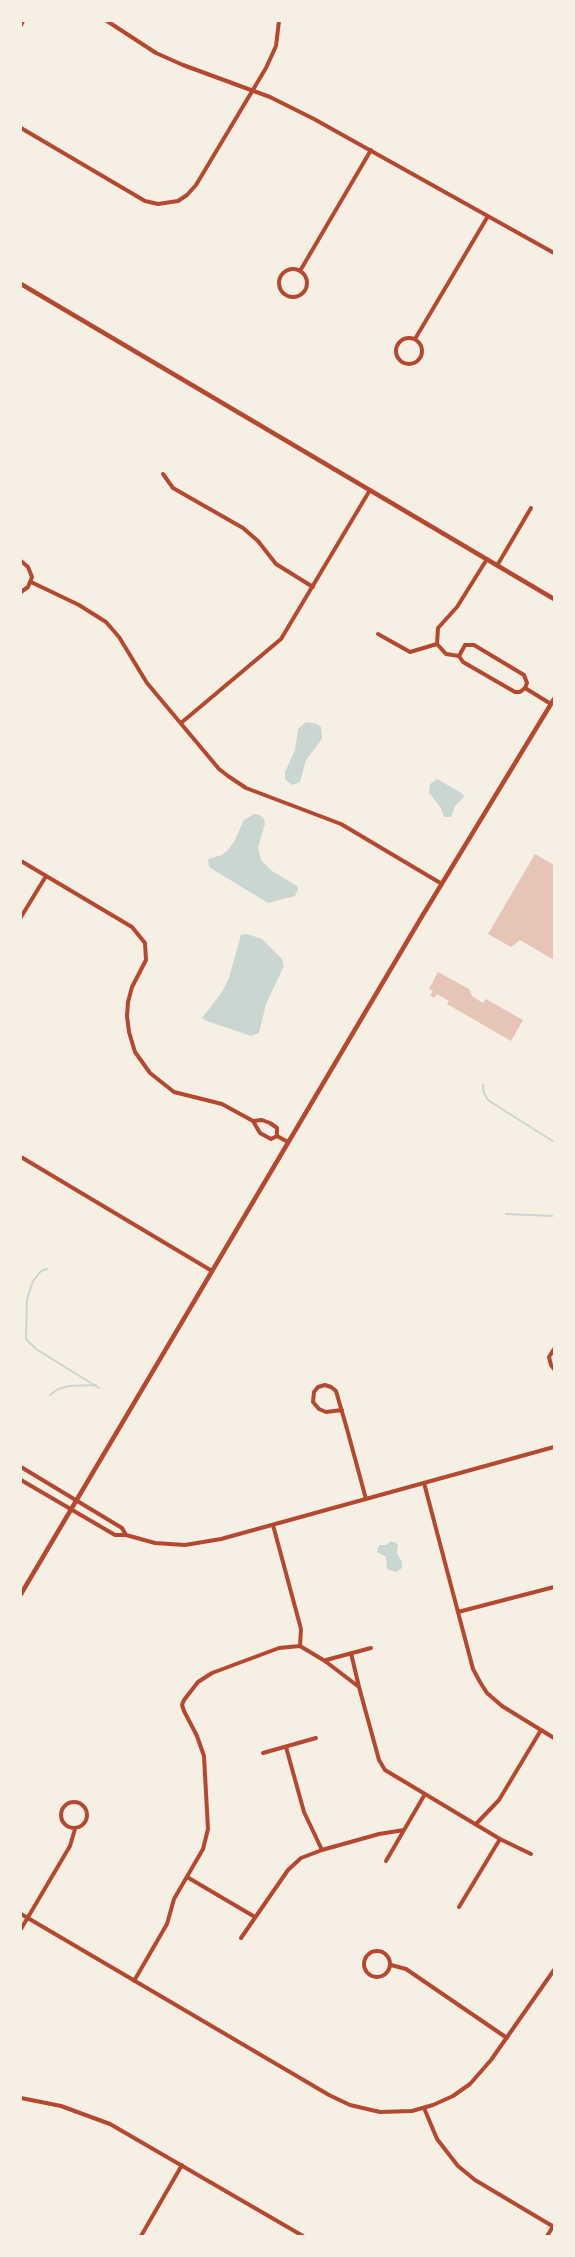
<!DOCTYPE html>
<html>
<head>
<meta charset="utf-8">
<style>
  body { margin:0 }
  #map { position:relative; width:575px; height:2257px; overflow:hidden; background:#f6efe4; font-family:Manrope,sans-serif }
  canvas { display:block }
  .frame { position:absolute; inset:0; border:22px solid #f6efe4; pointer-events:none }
</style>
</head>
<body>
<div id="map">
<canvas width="575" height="2257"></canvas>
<div class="frame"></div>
</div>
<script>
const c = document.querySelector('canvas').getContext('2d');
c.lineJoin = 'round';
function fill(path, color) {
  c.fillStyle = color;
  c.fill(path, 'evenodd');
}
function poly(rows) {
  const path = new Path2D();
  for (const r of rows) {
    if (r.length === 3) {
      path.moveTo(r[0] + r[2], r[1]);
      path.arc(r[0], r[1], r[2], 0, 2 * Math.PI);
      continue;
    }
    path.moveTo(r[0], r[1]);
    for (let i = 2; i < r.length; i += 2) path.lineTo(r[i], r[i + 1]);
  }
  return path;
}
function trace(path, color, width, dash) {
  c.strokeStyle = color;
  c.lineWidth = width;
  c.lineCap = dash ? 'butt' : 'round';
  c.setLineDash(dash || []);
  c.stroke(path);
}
fill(poly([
  [306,722,317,724,321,727,322,739,306,760,300,782,292,785,285,779,285,772,295,750,298,729],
  [437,779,463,794,464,797,455,806,451,817,444,817,441,808,429,793,430,784],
  [254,814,260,815,264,819,265,824,258,847,261,860,272,871,297,886,298,889,295,896,268,903,209,867,208,859,222,855,228,850,234,842,244,820],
  [247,934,262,939,282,959,284,966,266,1004,259,1033,251,1036,207,1021,202,1018,222,992,229,978,241,935],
  [391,1541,398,1544,397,1553,402,1562,402,1568,396,1572,387,1569,386,1557,377,1552,379,1545,386,1545]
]), '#c9d6d2');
trace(poly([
  [483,1085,484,1093,488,1100,554,1142],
  [506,1214,554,1216],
  [47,1269,41,1271,33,1281,27,1299,26,1339,36,1349,99,1388],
  [50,1395,58,1389,69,1386,96,1385]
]), '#c9d6d2', 2);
fill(poly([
  [535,854,554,865,554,960,520,940,511,947,488,934],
  [438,972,469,989,472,996,483,1003,486,999,523,1020,511,1041,447,1004,449,1001,437,994,434,998,430,995,433,991,429,989]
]), '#e6c5b7');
trace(poly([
  [107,21,156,53,183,65,270,97,314,119,554,253],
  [21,25,23,21],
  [21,128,145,201,158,204,178,201,187,195,196,185,266,68,276,46,279,21],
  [293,283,14],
  [300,271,371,150],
  [409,351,13],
  [415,339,488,216],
  [163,474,173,488,243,528,258,541,276,564,313,587],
  [21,561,28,567,32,577,28,587,21,592],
  [498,564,531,508],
  [31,582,79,605,106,622,119,637,147,683,219,769,228,776,246,788,341,824,442,884],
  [378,634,410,652,437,644,438,628,457,607,487,559],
  [437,644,446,654,459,656],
  [465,645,474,645,524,675,527,683,525,688,520,692,515,692,463,662,459,656,465,645],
  [525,688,551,704],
  [181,723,281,639,370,490],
  [21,861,132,927,145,943,146,960,132,987,128,1002,127,1016,129,1032,135,1052,150,1073,174,1092,222,1104,253,1121],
  [21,917,46,876],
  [277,1136,277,1128,270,1123,262,1120,253,1121,260,1133,271,1139,277,1136,288,1142],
  [21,1157,212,1271],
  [554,1349,549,1357,551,1365,554,1369],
  [342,1410,326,1412,319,1409,313,1402,314,1392,318,1387,325,1385,331,1387,336,1391,347,1429,366,1499],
  [21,1467,122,1528,126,1535],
  [21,1480,115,1535,126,1535,155,1543,185,1545,221,1539,554,1447],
  [424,1483,473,1669,480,1682,487,1693,502,1706,554,1738],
  [458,1612,554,1587],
  [300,1646,325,1661,359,1687,379,1760,385,1770,500,1839,531,1854],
  [351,1653,359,1687],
  [326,1660,371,1648],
  [286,1747,304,1812,322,1850],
  [263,1753,316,1738],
  [74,1815,13],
  [476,1824,499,1800,541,1730],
  [386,1861,425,1794],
  [187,1877,255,1917],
  [459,1907,500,1839],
  [21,1914,329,2095,350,2105,380,2112,412,2111,433,2105,453,2096,470,2084,491,2060,554,1970],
  [21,1929,70,1846,75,1829],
  [241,1938,288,1870,301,1858,322,1850,379,1834,404,1830],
  [377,1964,13],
  [391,1965,406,1969,507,2038],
  [134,1981,167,1924,174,1899,203,1849,208,1829,204,1756,197,1736,184,1711,182,1705,184,1700,198,1682,212,1673,279,1648,300,1646,301,1629,273,1525],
  [21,2098,61,2106,110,2124,303,2236],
  [424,2108,437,2139,458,2166,475,2180,554,2227],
  [141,2236,182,2165],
  [547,2236,554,2225]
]), '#b5482f', 4);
trace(poly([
  [21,284,554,599],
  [21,1594,421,918,554,699]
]), '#b5482f', 4.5);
</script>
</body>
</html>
